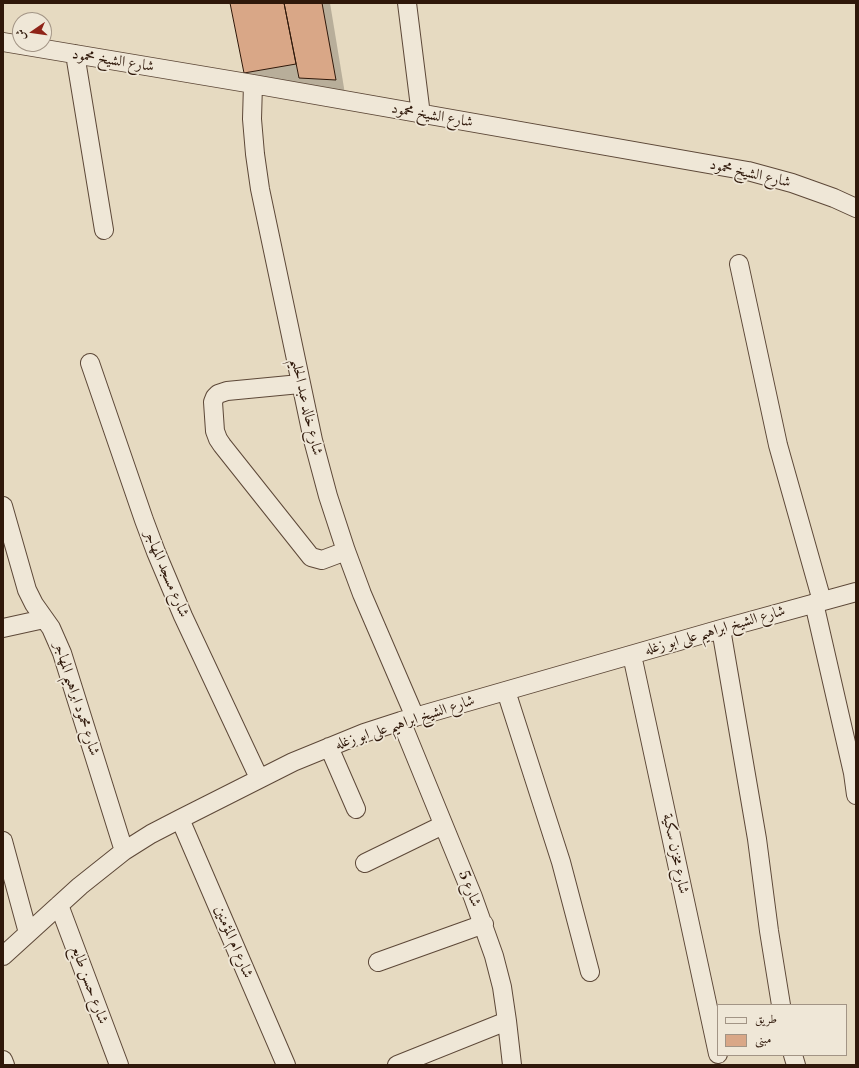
<!DOCTYPE html>
<html>
<head>
<meta charset="utf-8">
<style>
  body { margin:0 }
  #map { position:relative; width:859px; height:1068px; overflow:hidden; background:#e6dac1; font-family:"Libre Bodoni",Amiri,serif }
  canvas { display:block }
  .frame { position:absolute; inset:0; border:4px solid #2f180a; pointer-events:none }
  .legend { position:absolute; left:717px; top:1004px; width:130px; height:52px; box-sizing:border-box; background:#efe7d7; border:1px solid #a29485; margin:0; padding:5px 7px; list-style:none; font-size:12px; color:#2f180a }
  .legend li { display:flex; align-items:center; gap:8px; height:20px }
  .legend b { width:20px; border:1px solid #a29485 }
  .north { position:absolute; left:12px; top:12px; width:40px; height:40px; box-sizing:border-box; background:#efe7d7; border:1px solid #a29485; border-radius:50%; rotate:257deg; font-size:11px; font-weight:700; line-height:16px; text-align:center; color:#2f180a }
  .north::after { content:''; display:block; margin:auto; width:14px; height:18px; background:#8f2418; clip-path:polygon(50% 0,100% 100%,50% 72%,0 100%) }
</style>
</head>
<body>
<div id="map">
<canvas width="859" height="1068"></canvas>
<div class="frame"></div>
<ul class="legend">
<li><b style="height:5px;background:#efe7d7"></b>طريق</li>
<li><b style="height:11px;background:#d9a787"></b>مبنى</li>
</ul>
<div class="north">ش</div>
</div>
<script>
const c = document.querySelector('canvas').getContext('2d');
c.lineJoin = 'round';
function fill(path, color) {
  c.fillStyle = color;
  c.fill(path, 'evenodd');
}
function poly(rows) {
  const path = new Path2D();
  for (const r of rows) {
    path.moveTo(r[0], r[1]);
    for (let i = 2; i < r.length; i += 2) path.lineTo(r[i], r[i + 1]);
  }
  return path;
}
function trace(path, color, width, dash) {
  c.strokeStyle = color;
  c.lineWidth = width;
  c.lineCap = dash ? 'butt' : 'round';
  c.setLineDash(dash || []);
  c.stroke(path);
}
function drawText(font, color, halo, rows, align = 'center') {
  c.font = font + ' "Libre Bodoni",Amiri,serif';
  c.lineWidth = 3.5;
  c.setLineDash([]);
  c.textBaseline = 'middle';
  c.strokeStyle = halo;
  c.fillStyle = color;
  for (const [text, x, y, turn = 0] of rows) {
    c.save();
    c.translate(x, y);
    c.rotate((+turn || 0) * Math.PI / 180);
    c.textAlign = isNaN(turn) ? turn : align;
    if (halo) c.strokeText(text, 0, 0);
    c.fillText(text, 0, 0);
    c.restore();
  }
}
fill(poly([
  [231,3,330,3,346,100,256,93,245,73]
]), '#0003');
const building = poly([
  [230,3,284,3,296,64,244,73,230,3],
  [284,3,322,3,336,80,299,78,284,3]
]);
fill(building, '#d9a787');
trace(building, '#2f180a', 1);
const street = poly([
  [407,3,421,115],
  [3,42,253,84,748,171,792,183,834,198,856,208],
  [75,54,104,230],
  [253,84,252,119,255,154,260,189,313,440,328,496,346,551,362,594,415,717],
  [739,264,778,445,822,601],
  [90,363,144,520,156,552,183,616,259,778],
  [300,384,227,391,218,394,215,397,213,402,215,431,218,439,222,445,311,557,322,560,346,551],
  [3,506,27,590,34,604,51,628,62,653,124,851],
  [814,603,853,773,856,795],
  [3,628,44,619],
  [721,629,757,839,769,931,781,1005],
  [632,655,718,1054],
  [506,691,561,862,590,972],
  [401,721,473,897,494,956,502,987,507,1021,512,1065],
  [329,747,356,809],
  [180,819,286,1065],
  [3,841,28,933],
  [365,863,443,825],
  [59,905,119,1065],
  [3,956,80,886,124,851,151,834,180,819,293,762,364,733,401,721,721,629,856,592],
  [378,962,484,924],
  [793,1055,796,1065],
  [3,1060,5,1065],
  [397,1065,507,1021]
]);
trace(street, '#5d4838', 20);
trace(street, '#efe7d7', 18);
drawText('15px', '#2f180a', '#efe7d7', [
  ["شارع الشيخ محمود",113,61,9],
  ["شارع الشيخ محمود",432,116,10],
  ["شارع الشيخ محمود",750,174,13],
  ["شارع خالد عبد الحليم",306,407,77],
  ["شارع مسجد المهاجر",166,574,67],
  ["شارع الشيخ ابراهيم على ابو زغله",715,631,-16],
  ["شارع محمود ابراهيم المهاجر",76,699,72],
  ["شارع الشيخ ابراهيم على ابو زغله",405,723,-18],
  ["شارع مخزن سكية",675,854,78],
  ["شارع 5",469,889,68],
  ["شارع ام المؤمنين",233,942,67],
  ["شارع حسن طايع",89,985,70]
]);
</script>
</body>
</html>
